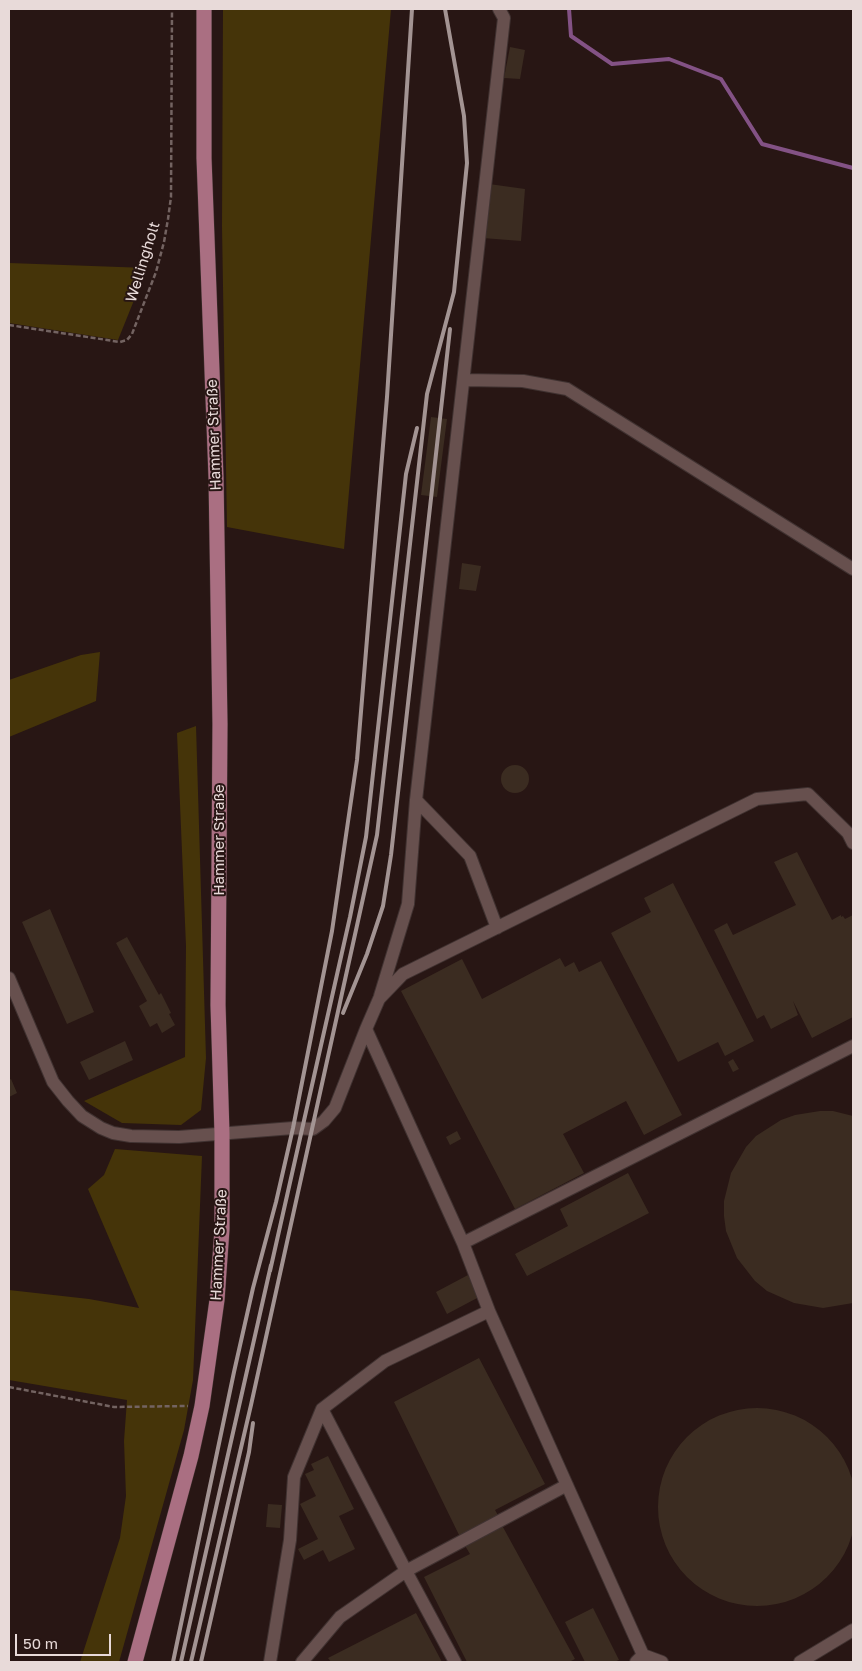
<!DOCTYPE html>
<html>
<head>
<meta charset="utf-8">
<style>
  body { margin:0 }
  #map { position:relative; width:862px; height:1671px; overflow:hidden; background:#281614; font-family:"Golos Text",sans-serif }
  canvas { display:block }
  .frame { position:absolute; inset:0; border:10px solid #e8dad9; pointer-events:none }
  .scale { position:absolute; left:15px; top:1634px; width:96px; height:22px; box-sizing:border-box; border:2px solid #e8dad9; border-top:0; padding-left:6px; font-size:15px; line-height:18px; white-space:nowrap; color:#e8dad9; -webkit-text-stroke:4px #281614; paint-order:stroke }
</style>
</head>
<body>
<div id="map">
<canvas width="862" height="1671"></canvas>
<div class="frame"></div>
<div class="scale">50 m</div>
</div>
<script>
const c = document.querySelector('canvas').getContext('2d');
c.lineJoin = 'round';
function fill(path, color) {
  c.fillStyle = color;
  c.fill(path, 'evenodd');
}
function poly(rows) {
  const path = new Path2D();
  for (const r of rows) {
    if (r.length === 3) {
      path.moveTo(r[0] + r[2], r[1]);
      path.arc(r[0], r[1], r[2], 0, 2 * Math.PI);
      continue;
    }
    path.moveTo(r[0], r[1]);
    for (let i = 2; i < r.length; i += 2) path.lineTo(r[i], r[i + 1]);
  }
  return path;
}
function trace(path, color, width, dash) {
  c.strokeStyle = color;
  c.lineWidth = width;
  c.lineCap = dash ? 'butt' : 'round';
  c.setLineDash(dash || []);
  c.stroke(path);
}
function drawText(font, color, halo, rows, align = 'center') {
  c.font = font + ' "Golos Text",sans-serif';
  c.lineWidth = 4;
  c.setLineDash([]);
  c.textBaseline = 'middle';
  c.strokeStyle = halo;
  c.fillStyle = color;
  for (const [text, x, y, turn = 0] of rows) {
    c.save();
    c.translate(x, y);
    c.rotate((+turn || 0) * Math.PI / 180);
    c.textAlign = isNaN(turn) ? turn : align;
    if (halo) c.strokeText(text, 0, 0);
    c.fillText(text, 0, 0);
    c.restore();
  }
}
fill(poly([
  [223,9,391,9,344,549,227,527,222,226],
  [9,263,147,268,118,340,9,323],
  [100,652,96,701,9,737,9,680,81,655],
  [196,726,206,1058,201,1110,181,1125,122,1123,84,1101,185,1057,186,946,177,733],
  [115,1149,202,1156,193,1380,184,1430,119,1662,80,1662,120,1538,126,1496,124,1441,127,1400,9,1380,9,1290,89,1299,139,1308,88,1189,104,1175]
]), '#453409');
trace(poly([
  [569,9,571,36,612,64,669,59,721,79,762,144,853,168]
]), '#835285', 4);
fill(poly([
  [510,47,525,50,520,79,504,78],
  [489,184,525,189,521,241,483,238],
  [431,417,447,419,437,497,421,495],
  [462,563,481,566,476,591,459,589],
  [515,779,14],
  [797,852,832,920,841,915,841,917,843,916,845,919,853,915,853,1017,812,1038,793,1001,798,1015,771,1029,764,1015,757,1019,714,930,727,923,733,935,796,905,774,862],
  [673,883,754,1041,725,1056,718,1042,678,1062,611,933,651,912,644,898],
  [50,909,94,1012,67,1024,22,922],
  [127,937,159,995,161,993,171,1013,169,1014,175,1025,162,1033,157,1023,150,1027,139,1006,147,1001,116,943],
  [560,958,565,967,574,962,579,972,601,961,682,1115,644,1135,626,1101,563,1134,584,1173,515,1209,401,991,462,959,482,999],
  [125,1041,133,1060,89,1080,80,1062],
  [733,1059,739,1069,733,1072,728,1062],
  [11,1079,17,1093,9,1097,9,1080],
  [820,1111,833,1111,853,1116,853,1303,823,1308,794,1303,767,1291,755,1281,737,1258,726,1231,724,1216,724,1201,731,1173,746,1147,756,1136,781,1120,795,1115],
  [457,1131,461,1139,450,1145,446,1137],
  [628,1173,649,1213,527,1276,515,1254,568,1226,560,1209],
  [468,1275,479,1297,447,1314,436,1292],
  [479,1358,545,1484,495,1510,499,1517,460,1537,394,1402],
  [757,1507,99],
  [328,1456,354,1509,339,1516,355,1549,329,1562,323,1550,304,1560,298,1549,318,1539,300,1504,316,1496,305,1474,314,1470,311,1464],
  [268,1504,282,1505,280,1528,266,1527],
  [498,1518,575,1659,569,1662,467,1662,424,1577,470,1554,461,1539],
  [593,1608,619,1660,614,1662,585,1662,565,1622],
  [416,1613,442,1662,331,1662,328,1658]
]), '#3b2c21');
const minor = poly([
  [464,380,523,381,567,389,853,569],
  [416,800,470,856,497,928],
  [9,978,53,1082,68,1101,82,1116,101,1128,113,1133,131,1136,179,1137,293,1128,313,1129,324,1121,335,1108,366,1029],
  [380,996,408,904,416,800,504,18,499,9],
  [463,1243,853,1046],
  [489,1311,643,1655,636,1662],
  [643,1655,662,1662],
  [270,1662,290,1540,294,1477,322,1409,385,1361,489,1311,463,1243,366,1029,379,999,403,974,757,799,808,794,848,833,853,843],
  [302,1662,340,1617,406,1571,322,1409],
  [455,1662,406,1571,567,1485],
  [800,1662,853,1630]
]);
const major = poly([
  [135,1662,191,1456,202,1406,217,1300,222,1229,222,1133,218,1005,220,724,216,477,204,158,204,9]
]);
trace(minor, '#403231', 14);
trace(major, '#403231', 16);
trace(poly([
  [9,325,120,342,127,340,132,334,156,272,164,242,168,219,171,197,172,9],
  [9,1387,114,1407,188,1406]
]), '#736361', 2.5, [5, 2.5]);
trace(minor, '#67504e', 12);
trace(major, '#aa6f82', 15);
trace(poly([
  [343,1013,367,954,383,906,391,855,450,329],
  [270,1271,350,917,366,837,406,474,417,428],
  [173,1662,234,1372,253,1288,276,1202,293,1128,332,931,357,760,387,397,412,9],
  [181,1662,271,1265],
  [191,1662,251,1405,377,835,427,394,454,292,467,163,464,116,445,9],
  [201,1662,249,1452,253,1423]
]), '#a39493', 4);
drawText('15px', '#e8dad9', '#281614', [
  ["Wellingholt",143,262,-73],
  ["Hammer Straße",214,435,-92],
  ["Hammer Straße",219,840,-90],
  ["Hammer Straße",219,1245,-87]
]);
</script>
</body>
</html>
